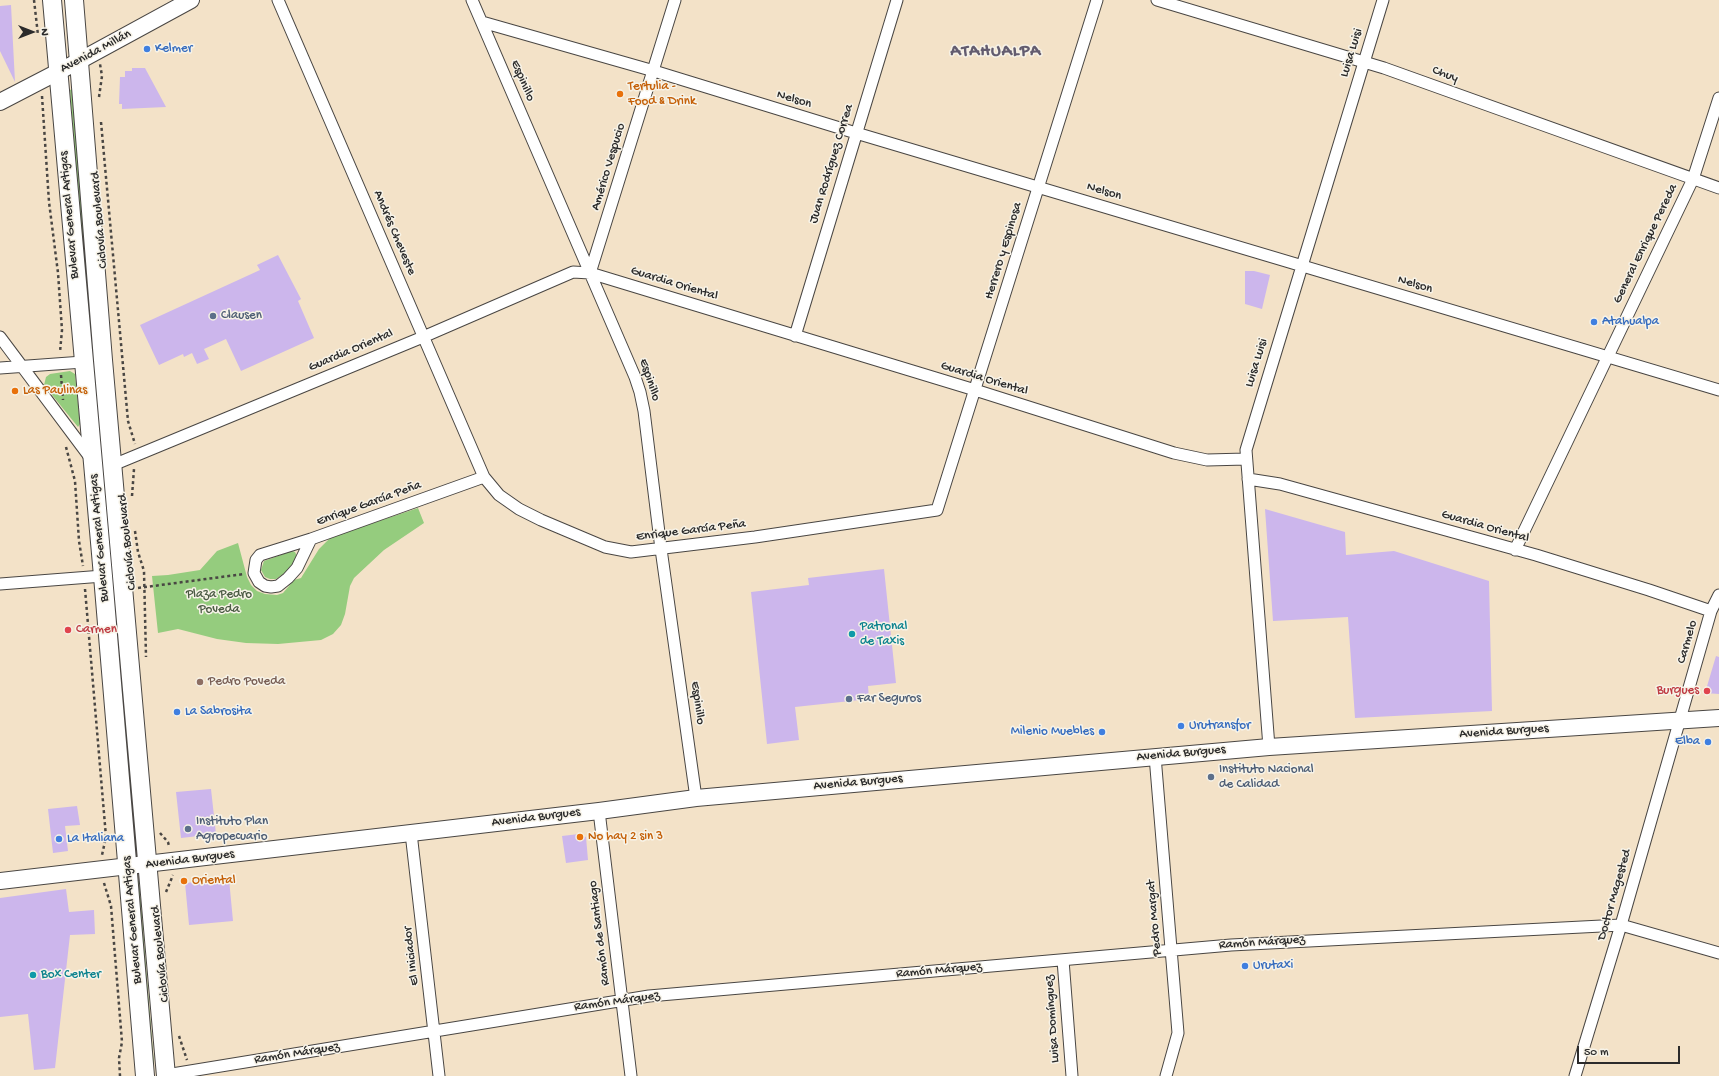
<!DOCTYPE html>
<html>
<head>
<meta charset="utf-8">
<style>
  body { margin:0 }
  #map { position:relative; width:1719px; height:1076px; overflow:hidden; background:#f3e2c8; font-family:"Gochi Hand",sans-serif }
  canvas { display:block }
  .north { position:absolute; left:12px; top:12px; width:40px; height:40px; -webkit-text-stroke:3px #f7f3e8; paint-order:stroke; rotate:90deg; font-size:11px; font-weight:700; line-height:16px; text-align:center; color:#2b2b2b }
  .north::after { content:''; display:block; margin:auto; width:14px; height:18px; background:#2b2b2b; clip-path:polygon(50% 0,100% 100%,50% 72%,0 100%) }
  .scale { position:absolute; left:1577px; top:1046px; width:103px; height:18px; box-sizing:border-box; border:2px solid #2b2b2b; border-top:0; padding-left:5px; font-size:12px; line-height:14px; white-space:nowrap; color:#2b2b2b; -webkit-text-stroke:3px #f7f3e8; paint-order:stroke }
</style>
</head>
<body>
<div id="map">
<canvas width="1719" height="1076"></canvas>
<div class="north">N</div>
<div class="scale">50 m</div>
</div>
<script>
const c = document.querySelector('canvas').getContext('2d');
c.lineJoin = 'round';
function fill(path, color) {
  c.fillStyle = color;
  c.fill(path, 'evenodd');
}
function poly(rows) {
  const path = new Path2D();
  for (const r of rows) {
    path.moveTo(r[0], r[1]);
    for (let i = 2; i < r.length; i += 2) path.lineTo(r[i], r[i + 1]);
  }
  return path;
}
function trace(path, color, width, dash) {
  c.strokeStyle = color;
  c.lineWidth = width;
  c.lineCap = dash ? 'butt' : 'round';
  c.setLineDash(dash || []);
  c.stroke(path);
}
function drawText(font, color, halo, rows, align = 'center') {
  c.font = font + ' "Gochi Hand",sans-serif';
  c.lineWidth = 3;
  c.setLineDash([]);
  c.textBaseline = 'middle';
  c.strokeStyle = halo;
  c.fillStyle = color;
  for (const [text, x, y, turn = 0] of rows) {
    c.save();
    c.translate(x, y);
    c.rotate((+turn || 0) * Math.PI / 180);
    c.textAlign = isNaN(turn) ? turn : align;
    if (halo) c.strokeText(text, 0, 0);
    c.fillText(text, 0, 0);
    c.restore();
  }
}
fill(poly([
  [72,89,136,850,135,851,77,180,70,90],
  [70,371,75,374,80,424,78,427,44,385,46,377,50,374],
  [418,508,424,523,384,550,354,578,350,586,345,614,341,625,333,634,321,640,278,644,246,643,217,639,178,629,158,633,152,576,168,575,200,570,217,551,238,543,247,577,251,585,257,591,265,594,277,595,283,593,294,580,301,578,319,549,331,537],
  [292,551,295,552,297,556,294,563,286,572,276,579,270,579,265,577,261,570,264,561],
  [137,881,139,881,154,1064,153,1064]
]), '#95cc7e');
fill(poly([
  [11,5,15,82,0,51,0,6],
  [132,68,145,68,166,107,122,109,122,104,119,104,120,77,125,77,125,71,132,71],
  [278,255,301,299,298,301,314,338,241,371,226,339,204,349,209,359,197,364,192,353,184,357,183,354,159,365,140,325,260,270,257,265],
  [1245,271,1254,271,1270,275,1262,309,1245,304],
  [1265,509,1345,532,1346,555,1394,551,1489,581,1492,711,1355,718,1348,617,1273,621],
  [884,569,896,683,868,686,869,699,795,707,799,740,767,744,751,592,809,585,808,578],
  [1716,656,1719,657,1719,694,1705,693],
  [211,789,216,834,181,838,176,792],
  [77,806,80,825,65,826,68,851,53,853,48,809],
  [579,834,586,837,588,860,566,863,562,836],
  [229,879,233,921,189,925,185,883],
  [66,889,69,912,94,910,95,934,70,935,55,1068,34,1070,28,1014,0,1017,0,898]
]), '#ccb6ec');
const street = poly([
  [278,0,484,477],
  [472,0,635,377,640,392,644,411,661,549,696,798],
  [1157,0,1384,68,1719,188],
  [482,22,654,71,856,133,1719,390],
  [590,273,675,0],
  [795,336,897,0],
  [0,337,92,460],
  [0,368,83,362],
  [113,465,423,337,573,272,590,273,975,390,1174,453,1207,460,1246,459],
  [1248,479,1280,484,1536,555,1649,590,1711,611],
  [311,539,297,568,288,578,278,586,271,587,265,586,259,582,254,573,256,560,260,555,311,539,484,477,499,495,519,509,541,520,605,547,631,552,755,537,937,510,1097,0],
  [1515,550,1693,179,1719,98],
  [0,584,103,576],
  [1269,747,1246,450,1383,0],
  [1155,756,1178,1033,1166,1076],
  [599,811,631,1076],
  [411,833,439,1076],
  [1063,960,1072,1076],
  [166,1075,649,996,1231,945,1621,925,1719,953],
  [1575,1076,1621,925,1711,611,1719,595]
]);
const secondary = poly([
  [0,102,79,61,191,0],
  [0,881,599,811,696,798,1269,747,1719,718]
]);
const primary = poly([
  [52,0,103,576,145,1076],
  [74,0,103,360,166,1076]
]);
trace(street, '#494643', 13);
trace(secondary, '#494643', 18);
trace(primary, '#494643', 20);
trace(poly([
  [34,0,38,35],
  [42,96,49,202,58,273,62,330,60,352],
  [99,97,102,76,100,64],
  [101,122,128,421,135,444],
  [61,375,63,400],
  [66,447,75,481,79,541,83,566],
  [132,496,134,469],
  [135,531,138,552,144,571,146,657],
  [138,588,244,574],
  [85,589,106,837,102,855],
  [160,833,168,842,169,846],
  [104,883,111,906,122,1042,119,1058,120,1076],
  [166,892,173,875],
  [179,1036,187,1060]
]), '#494643', 2.5, [3, 3]);
trace(street, '#fff', 11);
trace(secondary, '#fff', 16);
trace(primary, '#fff', 18);
for (const [x, y, r, color] of [
  [147,49,4,"#3f7fe0"],
  [620,94,4,"#e8710a"],
  [213,316,4,"#5c6f8a"],
  [1594,322,4,"#3f7fe0"],
  [15,391,4,"#e8710a"],
  [68,630,4,"#e0444e"],
  [852,634,4,"#0f9aa8"],
  [200,682,4,"#8d6e63"],
  [1707,691,4,"#e0444e"],
  [849,699,4,"#5c6f8a"],
  [177,712,4,"#3f7fe0"],
  [1181,726,4,"#3f7fe0"],
  [1102,732,4,"#3f7fe0"],
  [1708,742,4,"#3f7fe0"],
  [1211,777,4,"#5c6f8a"],
  [188,829,4,"#5c6f8a"],
  [580,837,4,"#e8710a"],
  [59,839,4,"#3f7fe0"],
  [184,881,4,"#e8710a"],
  [1245,966,4,"#3f7fe0"],
  [33,975,4,"#0f9aa8"]
]) {
  const dot = new Path2D();
  dot.arc(x, y, r, 0, 2 * Math.PI);
  c.fillStyle = color;
  c.fill(dot);
  trace(dot, '#f7f3e8', 1.5);
}
drawText('13px', '#366cbe', '#f7f3e8', [
  ["Kelmer",155,49],
  ["Atahualpa",1602,322],
  ["La Sabrosita",185,712],
  ["Urutransfor",1189,726],
  ["Milenio Muebles",1094,732,"right"],
  ["Elba",1700,742,"right"],
  ["La Italiana",67,839],
  ["Urutaxi",1253,966]
], 'left');
drawText('13px', '#2b2b2b', '#f7f3e8', [
  ["Avenida Millán",96,52,-28],
  ["Luisa Luisi",1352,53,-73],
  ["Chuy",1445,75,20],
  ["Espinillo",522,81,67],
  ["Nelson",794,100,17],
  ["Juan Rodríguez Correa",832,164,-73],
  ["Américo Vespucio",609,167,-73],
  ["Nelson",1104,192,17],
  ["Bulevar General Artigas",70,215,-95],
  ["Ciclovía Boulevard",100,220,-95],
  ["Andrés Cheveste",394,233,67],
  ["General Enrique Pereda",1646,244,-64],
  ["Herrero y Espinosa",1004,251,-73],
  ["Guardia Oriental",674,284,17],
  ["Nelson",1415,285,17],
  ["Guardia Oriental",351,351,-23],
  ["Luisa Luisi",1257,363,-73],
  ["Guardia Oriental",984,379,17],
  ["Espinillo",649,380,72],
  ["Enrique García Peña",369,504,-20],
  ["Guardia Oriental",1485,527,16],
  ["Enrique García Peña",691,531,-7],
  ["Bulevar General Artigas",100,538,-95],
  ["Ciclovía Boulevard",128,542,-96],
  ["Carmelo",1688,642,-74],
  ["Espinillo",697,703,82],
  ["Avenida Burgues",1504,732,-4],
  ["Avenida Burgues",1181,754,-5],
  ["Avenida Burgues",858,783,-5],
  ["Avenida Burgues",536,818,-7],
  ["Avenida Burgues",190,860,-7],
  ["Doctor Magested",1615,895,-74],
  ["Pedro Margat",1155,918,-95],
  ["Bulevar General Artigas",133,920,-95],
  ["Ramón de Santiago",600,933,-97],
  ["Ramón Márquez",1262,943,-4],
  ["Ciclovía Boulevard",161,954,-96],
  ["El Iniciador",412,956,-97],
  ["Ramón Márquez",939,971,-5],
  ["Ramón Márquez",617,1002,-8],
  ["Luisa Domínguez",1053,1019,-94],
  ["Ramón Márquez",297,1054,-9]
]);
drawText('13px', '#c56008', '#f7f3e8', [
  ["Tertulia -",628,87],
  ["Food & Drink",628,102],
  ["Las Paulinas",23,391],
  ["No hay 2 sin 3",588,837],
  ["Oriental",192,881]
], 'left');
drawText('13px', '#4e5e75', '#f7f3e8', [
  ["Clausen",221,316],
  ["Far Seguros",857,699],
  ["Instituto Nacional",1219,770],
  ["de Calidad",1219,785],
  ["Instituto Plan",196,822],
  ["Agropecuario",196,837]
], 'left');
drawText('13px', '#4b5b44', '#f7f3e8', [
  ["Plaza Pedro",219,595],
  ["Poveda",219,610]
]);
drawText('13px', '#0d838f', '#f7f3e8', [
  ["Patronal",860,627],
  ["de Taxis",860,642],
  ["Box Center",41,975]
], 'left');
drawText('13px', '#be3a42', '#f7f3e8', [
  ["Carmen",76,630],
  ["Burgues",1699,691,"right"]
], 'left');
drawText('13px', '#785e54', '#f7f3e8', [
  ["Pedro Poveda",208,682]
], 'left');
c.letterSpacing = '1px';
drawText('bold 17px', '#635c6f', '#f7f3e8', [
  ["ATAHUALPA",996,52]
]);
c.letterSpacing = '0px';
</script>
</body>
</html>
